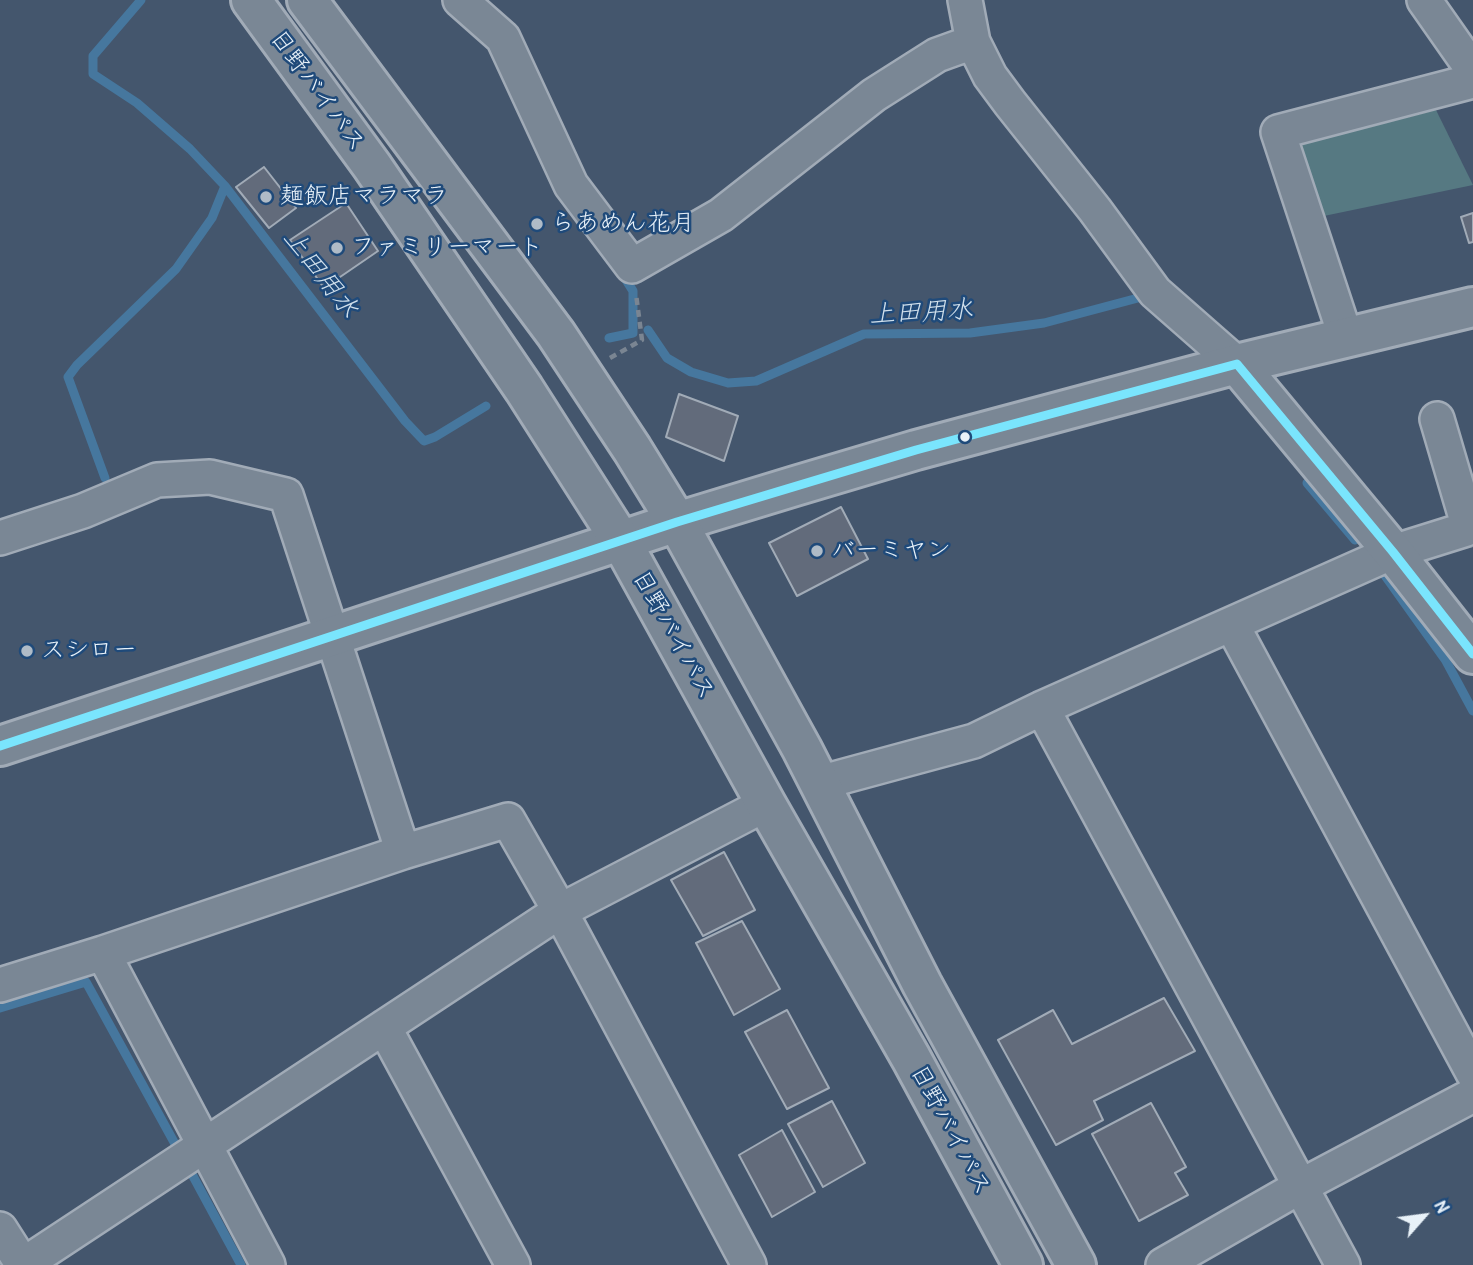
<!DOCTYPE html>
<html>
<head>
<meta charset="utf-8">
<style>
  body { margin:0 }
  #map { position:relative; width:1473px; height:1265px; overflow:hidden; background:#44566d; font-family:"Patrick Hand",sans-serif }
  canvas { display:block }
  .north { position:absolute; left:1389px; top:1181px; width:70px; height:70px; -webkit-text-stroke:5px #1f4a7a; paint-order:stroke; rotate:62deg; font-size:19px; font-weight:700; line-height:28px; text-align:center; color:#e8f1f8 }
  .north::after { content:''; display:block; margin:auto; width:24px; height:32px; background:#e8f1f8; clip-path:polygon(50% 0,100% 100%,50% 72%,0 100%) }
</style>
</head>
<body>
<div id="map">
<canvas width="1473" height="1265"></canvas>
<div class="north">N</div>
</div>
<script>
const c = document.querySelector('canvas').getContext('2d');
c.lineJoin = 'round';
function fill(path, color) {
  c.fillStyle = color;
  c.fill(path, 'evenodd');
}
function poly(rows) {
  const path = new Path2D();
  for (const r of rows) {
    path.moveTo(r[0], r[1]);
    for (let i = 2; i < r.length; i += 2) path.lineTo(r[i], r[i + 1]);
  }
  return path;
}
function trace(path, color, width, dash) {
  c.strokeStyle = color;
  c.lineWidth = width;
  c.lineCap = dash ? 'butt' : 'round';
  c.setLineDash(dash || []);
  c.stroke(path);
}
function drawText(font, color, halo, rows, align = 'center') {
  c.font = font + ' "Patrick Hand","Klee One",sans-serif';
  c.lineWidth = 5;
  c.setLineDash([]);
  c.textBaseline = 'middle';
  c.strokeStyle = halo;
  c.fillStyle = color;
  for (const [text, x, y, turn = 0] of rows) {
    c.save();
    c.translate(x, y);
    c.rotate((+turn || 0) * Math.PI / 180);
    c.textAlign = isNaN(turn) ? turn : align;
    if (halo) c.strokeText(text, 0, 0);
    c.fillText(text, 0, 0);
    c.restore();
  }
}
fill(poly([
  [1436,110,1473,185,1319,217,1296,157,1303,144]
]), '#567982');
trace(poly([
  [141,0,93,56,93,74,137,103,190,149,225,186,405,421,424,441,435,437,486,406],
  [648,330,667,358,691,372,728,383,756,381,864,334,970,333,1044,323,1138,298],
  [609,338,633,333,633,291,621,272],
  [105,478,68,377,77,365,176,269,212,218,225,186],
  [1307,483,1355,540],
  [1383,573,1446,661,1473,711],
  [0,1008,86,982,180,1153],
  [187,1165,241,1265]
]), '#46779e', 9);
const building = poly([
  [264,167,296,208,269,228,236,187,264,167],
  [346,203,378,251,324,288,290,240,346,203],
  [1473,213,1473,242,1469,243,1461,217,1473,213],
  [679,394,738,416,724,461,666,437,679,394],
  [841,507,868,559,797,596,769,543,841,507],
  [724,852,755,910,703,936,671,880,724,852],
  [742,921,780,989,734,1015,696,943,742,921],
  [1164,998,1195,1051,1094,1101,1103,1120,1056,1145,998,1040,1053,1010,1072,1044,1164,998],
  [787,1010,829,1088,787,1109,745,1032,787,1010],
  [832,1101,865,1163,823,1187,788,1124,832,1101],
  [1151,1103,1186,1167,1175,1173,1188,1195,1139,1221,1092,1134,1151,1103],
  [782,1130,815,1192,772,1217,739,1155,782,1130]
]);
fill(building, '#626b7b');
trace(building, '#a1abb7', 2);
const street = poly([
  [460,0,503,38,571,185,632,266,721,215,874,95,937,55,973,42],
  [965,0,973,42,990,76,1010,103,1095,210,1155,292,1237,364],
  [1424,0,1473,70],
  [1346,338,1278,132,1473,81],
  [1437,419,1469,528],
  [0,538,83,511,157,480,210,477,286,495,403,852],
  [1232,625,1473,1073],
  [1042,708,1343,1265],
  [819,783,974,741,1042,708,1393,552,1473,527],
  [0,985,103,953],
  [384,1027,513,1265],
  [0,1229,23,1265],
  [23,1265,560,911,766,804],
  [268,1265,103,953,403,852,508,820,560,911,749,1265],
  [1163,1265,1301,1186,1473,1095]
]);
const secondary = poly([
  [1237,364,1393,552,1473,654],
  [0,746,677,522,795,486,916,450,1237,364,1473,307]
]);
const highway = poly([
  [251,0,372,166,524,389,621,541,766,804,911,1058,1023,1265],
  [307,0,556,334,632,449,677,522,802,749,922,984,1076,1265]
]);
trace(street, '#a1abb7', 38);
trace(secondary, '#a1abb7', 44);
trace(highway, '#a1abb7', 44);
trace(poly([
  [610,358,642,340,636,294]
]), '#7a8592', 4.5, [7, 5]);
trace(street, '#7a8795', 33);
trace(secondary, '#7a8795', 38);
trace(highway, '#7a8795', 38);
trace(poly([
  [0,746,677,522,916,450,1237,364,1393,552,1473,654]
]), '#7ae5fd', 9);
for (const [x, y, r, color] of [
  [266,197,7,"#afbbc7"],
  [537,224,7,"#afbbc7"],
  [337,248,7,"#afbbc7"],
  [965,437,6,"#e8f1f8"],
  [817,551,7,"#afbbc7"],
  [27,651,7,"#afbbc7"]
]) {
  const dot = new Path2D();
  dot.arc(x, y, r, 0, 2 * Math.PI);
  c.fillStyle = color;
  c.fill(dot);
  trace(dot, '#1f4a7a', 2.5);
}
drawText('24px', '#e8f1f8', '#1f4a7a', [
  ["日野バイパス",317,91,54],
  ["日野バイパス",673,635,61],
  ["日野バイパス",950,1130,62]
]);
drawText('24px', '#e8f1f8', '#1f4a7a', [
  ["麺飯店マラマラ",280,197],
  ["らあめん花月",551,224],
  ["ファミリーマート",351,248],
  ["バーミヤン",831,551],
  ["スシロー",41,651]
], 'left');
drawText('italic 26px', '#d0dfeb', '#1f4a7a', [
  ["上田用水",320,274,52],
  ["上田用水",921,313,-3]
]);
</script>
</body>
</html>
